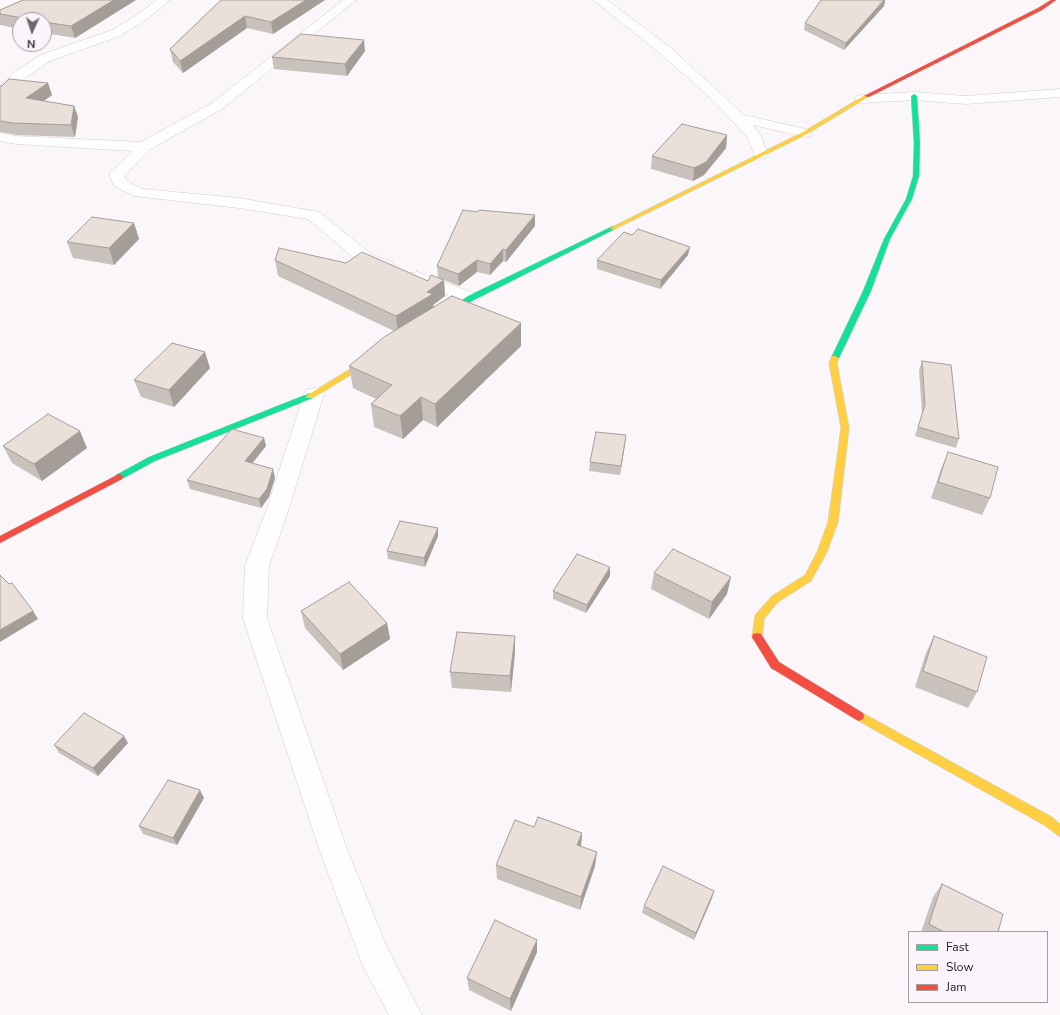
<!DOCTYPE html>
<html>
<head>
<meta charset="utf-8">
<style>
  body { margin:0 }
  #map { position:relative; width:1060px; height:1015px; overflow:hidden; background:#faf6fa; font-family:"Nunito Sans",sans-serif }
  canvas { display:block }
  .legend { position:absolute; left:908px; top:931px; width:140px; height:72px; box-sizing:border-box; background:#fbf5fb; border:1px solid #a29ea2; margin:0; padding:5px 7px; list-style:none; font-size:12px; color:#1d1b1d }
  .legend li { display:flex; align-items:center; gap:8px; height:20px }
  .legend b { width:20px; border:1px solid #a29ea2 }
  .north { position:absolute; left:12px; top:12px; width:40px; height:40px; box-sizing:border-box; background:#fbf5fb; border:1px solid #a29ea2; border-radius:50%; rotate:183deg; font-size:11px; font-weight:700; line-height:16px; text-align:center; color:#1d1b1d }
  .north::after { content:''; display:block; margin:auto; width:14px; height:18px; background:#6a686a; clip-path:polygon(50% 0,100% 100%,50% 72%,0 100%) }
</style>
</head>
<body>
<div id="map">
<canvas width="1060" height="1015"></canvas>
<ul class="legend">
<li><b style="height:5px;background:#16e098"></b>Fast</li>
<li><b style="height:5px;background:#ffcf43"></b>Slow</li>
<li><b style="height:5px;background:#f24e42"></b>Jam</li>
</ul>
<div class="north">N</div>
</div>
<script>
const c = document.querySelector('canvas').getContext('2d');
c.lineJoin = 'round';
function poly(rows) {
  const path = new Path2D();
  for (const r of rows) {
    path.moveTo(r[0], r[1]);
    for (let i = 2; i < r.length; i += 2) path.lineTo(r[i], r[i + 1]);
  }
  return path;
}
function trace(path, color, width, dash) {
  c.strokeStyle = color;
  c.lineWidth = width;
  c.lineCap = dash ? 'butt' : 'round';
  c.setLineDash(dash || []);
  c.stroke(path);
}
function fill(path, color) {
  c.fillStyle = color;
  c.fill(path, 'evenodd');
}
const street = poly([
  [157,0,170,0,146,20,120,36,50,61,25,78,5,96,0,97,0,86,15,72,40,55,112,30,138,14,157,0],
  [343,0,356,0,222,109,149,150,125,175,126,181,143,189,239,198,319,212,371,254,392,262,395,266,392,270,386,271,359,262,308,219,239,208,134,196,114,186,109,174,132,151,16,144,0,141,0,133,16,136,141,142,212,103,343,0],
  [593,0,607,0,671,48,744,115,810,130,812,133,810,136,805,137,753,125,761,136,768,155,766,158,761,159,756,158,747,137,714,101,661,54,593,0],
  [1060,89,1060,97,966,104,914,100,862,103,857,102,855,99,857,96,862,95,914,92,966,96,1060,89],
  [417,272,477,294,480,298,477,302,471,303,465,302,411,281,408,277,411,273,417,272],
  [314,388,321,389,324,394,289,508,269,566,267,618,347,849,386,945,422,1015,389,1015,363,966,319,849,243,618,245,566,267,508,304,394,307,389,314,388]
]);
const fast = poly([
  [914,94,917,96,920,143,919,176,912,199,890,239,871,291,839,358,835,360,832,360,831,358,863,291,884,239,906,199,913,176,914,143,911,96,914,94],
  [613,226,615,227,615,229,474,300,444,319,441,319,437,317,468,296,613,226],
  [310,393,314,396,313,398,155,461,122,479,119,480,115,477,116,475,149,457,310,393]
]);
const slow = poly([
  [865,95,870,96,807,134,615,229,613,230,610,228,803,132,865,95],
  [373,355,379,355,380,357,313,398,307,398,306,396,373,355],
  [832,356,835,356,839,358,837,363,849,428,838,522,827,552,811,581,778,602,764,619,762,637,761,640,757,641,753,640,752,637,755,615,772,596,805,575,817,552,828,522,841,428,829,363,832,356],
  [859,711,1052,817,1060,824,1060,837,1044,825,855,719,854,716,855,713,859,711]
]);
const jam = poly([
  [1051,0,1056,0,1042,10,869,97,864,96,1038,8,1051,0],
  [119,474,122,475,123,477,122,479,0,543,0,536,119,474],
  [757,633,761,634,779,662,863,713,864,716,863,719,859,721,855,719,771,668,752,637,753,634,757,633]
]);
trace(street, '#d0cdd0', 1);
trace(fast, '#d0cdd0', 1);
trace(slow, '#d0cdd0', 1);
trace(jam, '#d0cdd0', 1);
fill(street, '#fefefe');
fill(fast, '#16e098');
fill(slow, '#ffcf43');
fill(jam, '#f24e42');
fill(poly([
  [136,0,75,38,44,33,44,20,20,20,20,29,0,25,0,10],
  [221,0,325,0,273,34,247,28,183,73,173,62,170,49],
  [821,0,885,0,884,6,844,50,804,30,805,23],
  [365,51,347,76,274,69,272,57],
  [48,83,52,95,44,101,74,106,78,117,75,137,17,135,0,132,0,86],
  [727,135,726,148,704,175,693,181,651,169,652,156],
  [478,212,535,215,535,226,506,262,503,261,490,275,477,272,459,286,444,280,445,296,433,305,434,307,521,346,437,427,423,420,403,439,374,427,371,404,376,399,353,388,349,366,394,331,278,276,275,260,346,263,428,281,438,277,437,266],
  [134,223,139,239,114,265,73,258,67,242],
  [632,235,688,255,660,289,597,269,597,260],
  [922,361,959,439,956,448,915,436,922,414,919,370],
  [210,368,174,407,141,397,134,380],
  [264,438,266,446,252,463,275,478,269,497,261,508,190,489,187,480],
  [625,444,620,475,589,471,590,462],
  [3,446,87,448,42,481,12,463],
  [948,452,990,498,982,515,931,498,941,469],
  [438,536,425,567,388,559,387,551],
  [654,573,727,594,709,619,651,589],
  [610,576,586,613,553,599,553,591],
  [301,611,387,623,390,639,343,670,305,628],
  [934,636,977,692,968,708,915,687,926,653],
  [515,652,511,692,452,688,450,672],
  [128,743,98,776,59,753,54,745],
  [204,798,177,845,143,834,139,826],
  [534,827,582,833,581,847,595,866,580,910,497,879,496,865],
  [942,884,998,932,921,932,933,897],
  [712,898,694,940,642,913,644,906],
  [537,952,511,1011,469,990,467,978]
]), '#c9c1bb');
fill(poly([
  [114,0,136,0,75,38,71,26],
  [306,0,325,0,273,34,271,22],
  [884,0,885,0,884,6,844,50,846,43],
  [245,16,247,28,183,73,180,61],
  [364,40,365,51,347,76,345,64],
  [48,83,52,95,31,110,26,98],
  [74,106,78,117,75,137,71,125],
  [727,135,726,148,704,175,693,181,694,168],
  [535,215,535,226,506,262,506,250],
  [134,223,139,239,114,265,109,248],
  [690,247,688,255,660,289,661,280],
  [503,249,503,261,490,275,490,264],
  [477,260,477,272,459,286,458,274],
  [444,280,445,296,433,305,434,311,398,333,396,316],
  [521,323,521,346,437,427,435,404],
  [205,352,210,368,174,407,169,390],
  [421,397,423,420,403,439,400,416],
  [80,431,87,448,42,481,34,464],
  [626,435,625,444,620,475,621,466],
  [264,438,266,446,247,470,245,461],
  [273,469,275,478,269,497,261,508,259,499],
  [438,528,438,536,425,567,424,558],
  [610,567,610,576,586,613,587,605],
  [731,577,727,594,709,619,712,602],
  [33,611,38,619,0,642,0,630],
  [387,623,390,639,343,670,340,654],
  [515,636,515,652,511,692,510,676],
  [124,736,128,743,98,776,93,768],
  [200,790,204,798,177,845,173,838],
  [582,833,581,847,577,845],
  [597,852,595,866,580,910,581,897],
  [714,891,712,898,694,940,696,933],
  [537,940,537,952,511,1011,510,999]
]), '#a49d98');
const building = poly([
  [23,0,114,0,71,26,44,22,44,20,34,20,0,14,0,10,23,0],
  [221,0,306,0,271,22,245,16,180,61,170,49,221,0],
  [821,0,884,0,846,43,805,23,821,0],
  [301,34,364,40,345,64,272,57,301,34],
  [9,79,48,83,26,98,74,106,71,125,13,123,0,121,0,86,2,86,9,79],
  [682,124,727,135,706,162,694,168,652,156,682,124],
  [463,210,478,212,479,210,535,215,506,250,503,249,490,264,477,260,458,274,437,266,463,210],
  [92,217,134,223,109,248,67,242,92,217],
  [638,229,690,247,661,280,597,260,624,232,632,235,638,229],
  [279,248,346,263,362,252,428,281,431,275,444,280,427,292,433,294,396,316,275,260,279,248],
  [452,296,521,323,435,404,421,397,400,416,371,404,392,385,349,366,384,337,452,296],
  [172,343,205,352,169,390,134,380,172,343],
  [922,361,951,365,959,439,918,427,925,405,922,361],
  [48,414,80,431,34,464,3,446,48,414],
  [232,429,264,438,245,461,273,469,267,489,259,499,187,480,232,429],
  [596,432,626,435,621,466,590,462,596,432],
  [948,452,998,467,990,498,938,482,948,452],
  [400,521,438,528,424,558,387,551,400,521],
  [673,549,731,577,712,602,654,573,673,549],
  [577,554,610,567,587,605,553,591,577,554],
  [0,575,9,584,12,583,33,611,0,630,0,575],
  [349,582,387,623,340,654,301,611,349,582],
  [457,632,515,636,510,676,450,672,457,632],
  [934,636,987,657,977,692,923,671,934,636],
  [84,713,124,736,93,768,54,745,84,713],
  [168,780,200,790,173,838,139,826,168,780],
  [538,817,582,833,577,845,597,852,581,897,496,865,515,820,534,827,538,817],
  [663,866,714,891,696,933,644,906,663,866],
  [942,884,1003,914,998,932,944,932,929,924,942,884],
  [495,920,537,940,510,999,467,978,495,920]
]);
fill(building, '#eae0d9');
trace(building, '#a49d98', 1);
</script>
</body>
</html>
